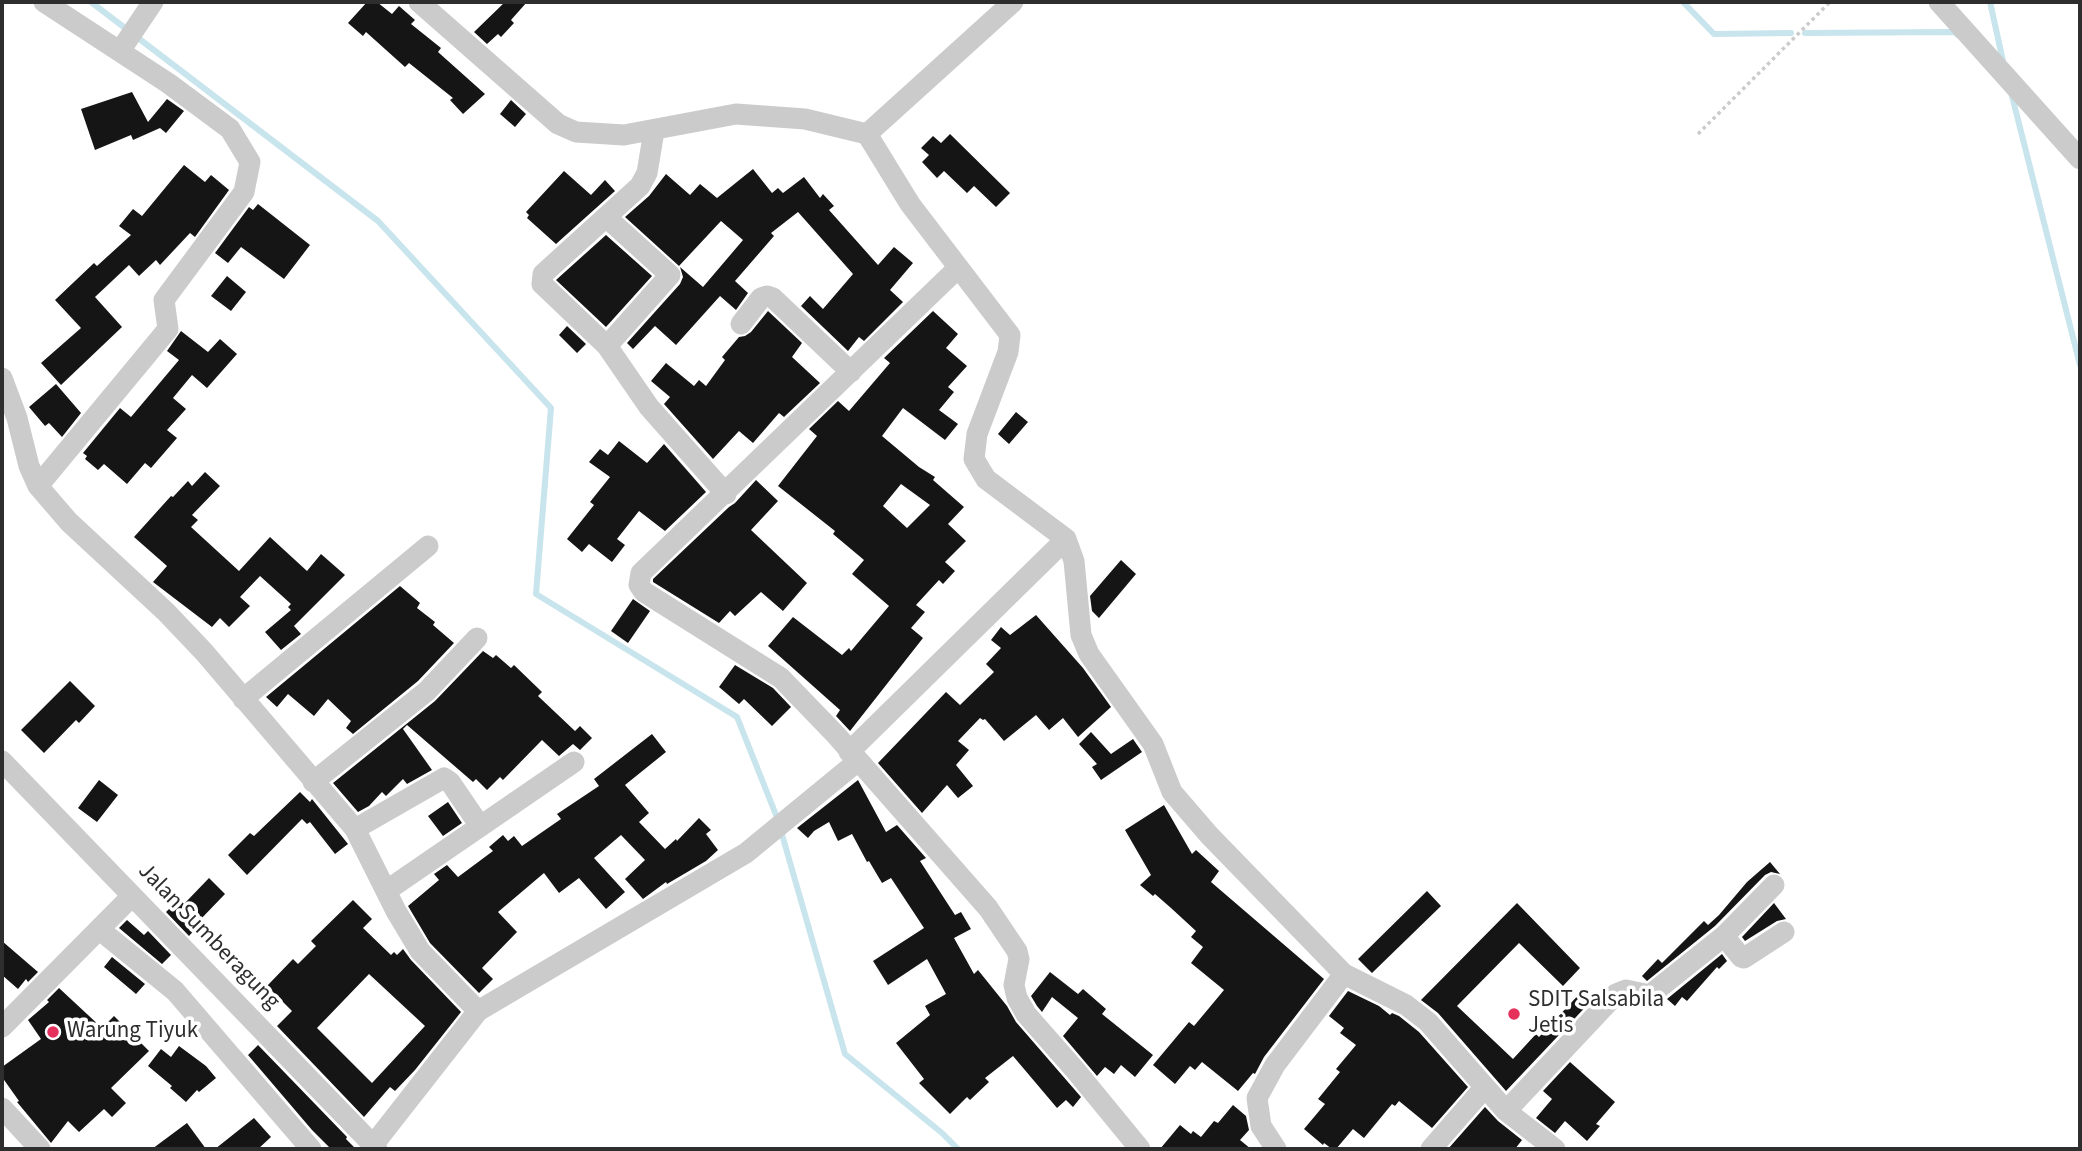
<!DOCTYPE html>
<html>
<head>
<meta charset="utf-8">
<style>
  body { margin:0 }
  #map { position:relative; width:2082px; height:1151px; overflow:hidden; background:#fff; font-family:"Source Sans 3",sans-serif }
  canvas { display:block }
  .frame { position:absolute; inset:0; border:4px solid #2e2e2e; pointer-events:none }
</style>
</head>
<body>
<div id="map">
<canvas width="2082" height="1151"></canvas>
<div class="frame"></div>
</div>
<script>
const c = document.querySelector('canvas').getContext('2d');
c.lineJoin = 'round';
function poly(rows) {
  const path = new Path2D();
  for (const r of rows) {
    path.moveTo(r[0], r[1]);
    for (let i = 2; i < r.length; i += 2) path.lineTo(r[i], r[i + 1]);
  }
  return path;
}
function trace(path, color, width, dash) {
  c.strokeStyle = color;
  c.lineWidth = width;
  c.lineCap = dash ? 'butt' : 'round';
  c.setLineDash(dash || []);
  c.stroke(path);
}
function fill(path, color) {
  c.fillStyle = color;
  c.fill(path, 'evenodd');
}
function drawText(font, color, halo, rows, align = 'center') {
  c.font = font + ' "Source Sans 3",sans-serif';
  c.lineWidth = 7;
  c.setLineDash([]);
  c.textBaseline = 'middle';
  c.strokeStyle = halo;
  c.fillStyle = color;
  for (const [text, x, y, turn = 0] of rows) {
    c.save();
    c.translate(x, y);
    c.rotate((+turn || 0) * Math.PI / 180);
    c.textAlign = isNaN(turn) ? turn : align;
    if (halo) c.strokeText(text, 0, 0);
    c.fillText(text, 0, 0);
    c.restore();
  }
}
trace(poly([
  [91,2,378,221,551,408,536,594,737,717,778,820],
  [1683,2,1714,34,1791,33],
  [1990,2,2003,61],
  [1805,33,1954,32,1959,36],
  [2011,92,2080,365],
  [781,831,845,1054,942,1133,958,1149]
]), '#c8e4ec', 6);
fill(poly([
  [367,2,377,2,392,14,399,6,415,20,411,24,441,48,438,52,485,94,463,114,450,100,453,98,409,63,405,67,366,32,363,36,348,23],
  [505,2,527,2,511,20,514,23,501,37,498,34,487,44,474,32],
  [132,92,148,122,167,99,184,111,166,133,160,128,133,140,131,135,95,150,81,109],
  [511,100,526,114,515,127,500,114],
  [950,134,1010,193,996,207,974,186,967,193,944,171,937,178,922,162,929,155,921,148,933,136,941,143],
  [184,165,205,182,211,175,229,190,195,237,190,233,160,265,156,260,139,276,129,265,95,297,122,327,61,385,41,363,81,328,55,300,94,263,97,266,131,235,119,226,133,209,142,216],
  [753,169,772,193,778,188,783,193,804,177,820,198,823,194,834,206,829,210,878,265,894,247,913,263,890,290,903,302,864,341,859,337,848,351,801,306,810,296,823,309,853,274,798,212,771,233,774,236,735,281,748,293,736,310,720,296,676,345,655,326,633,349,627,343,680,284,683,277,680,267,703,287,743,240,721,221,679,266,625,217,649,196,666,174,690,195,700,184,717,198],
  [564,171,591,195,605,180,615,191,556,244,527,218,529,215,526,212],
  [258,204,310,245,284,279,241,247,228,263,215,253,249,207,253,210],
  [606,235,652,276,606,327,556,280],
  [227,276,246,292,231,311,211,296],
  [768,311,802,343,792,357,820,383,784,417,779,413,753,443,739,431,713,459,664,404,670,397,651,381,666,363,694,386,699,380,706,386,725,360,722,357,739,337,745,336,751,332],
  [933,311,958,334,946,348,967,366,948,387,954,392,939,410,958,424,945,440,903,408,882,436,919,467,935,477,933,480,964,507,948,524,966,541,945,562,955,571,943,584,939,580,916,605,925,612,911,628,923,638,850,731,836,716,840,710,768,646,793,617,842,655,849,648,851,651,889,606,852,574,864,560,833,534,835,531,778,486,817,436,809,429,838,401,849,411,890,363,884,358],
  [901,484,930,505,907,528,883,506],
  [567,326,586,344,577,353,559,335],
  [181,331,208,352,220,339,237,354,207,388,192,375,173,398,186,409,167,430,177,438,151,468,145,463,127,484,104,464,98,470,85,459,87,456,83,453,120,408,131,417,179,360,167,351],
  [56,384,81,413,62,437,49,423,45,426,29,407],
  [1016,412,1028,422,1009,444,998,434],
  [619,441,647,463,664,444,706,492,665,531,639,511,617,539,625,545,612,562,589,544,582,552,567,539,594,505,590,502,610,477,589,462,600,449,608,455],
  [205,472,220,486,192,515,198,520,191,527,239,571,270,537,307,571,321,554,345,575,294,626,301,634,281,650,265,632,291,610,288,607,291,604,260,576,240,597,250,606,229,627,220,618,212,627,153,582,167,566,134,537,171,496,173,497,188,481,192,486],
  [756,480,778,501,751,530,807,583,783,611,761,592,735,616,730,611,719,623,653,582,653,579,729,507,735,503],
  [1121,560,1136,574,1099,618,1092,611,1090,596],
  [400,586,420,603,417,608,435,622,433,625,454,643,418,681,353,734,346,728,351,721,328,699,314,716,288,694,277,707,266,697],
  [633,599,650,611,628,643,611,631],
  [1036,615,1083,668,1111,707,1078,737,1063,718,1049,730,1036,715,1004,741,985,719,983,720,980,718,958,741,969,750,956,765,973,786,958,798,947,785,922,813,878,763,946,692,960,705,994,672,986,664,1001,648,991,640,1001,627,1010,635],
  [483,651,493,658,496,655,511,668,514,665,542,692,538,696,575,731,580,726,592,738,580,750,573,744,559,756,542,740,503,780,500,777,487,790,476,779,473,782,407,725,403,729,432,770,407,784,403,779,386,796,382,792,369,806,358,812,333,783,435,701],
  [735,665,773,688,791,707,772,726,744,699,739,704,719,687],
  [70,681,95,706,79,723,76,720,44,753,21,730],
  [1091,732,1111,754,1133,739,1142,752,1101,780,1092,767,1097,764,1079,744],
  [652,734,666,752,625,785,649,813,639,822,665,849,676,839,677,841,699,818,711,830,706,834,718,850,706,861,667,884,666,882,643,899,625,879,645,860,621,835,594,858,625,892,606,909,579,878,559,893,544,873,498,912,517,932,482,968,493,979,479,993,430,943,408,906,439,880,434,874,447,865,458,877,493,851,489,847,503,835,508,841,514,836,522,846,561,819,557,814,599,786,594,779],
  [99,780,118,795,97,822,78,808],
  [858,780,886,832,897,825,926,858,920,861,955,915,961,912,971,929,954,938,974,974,978,970,1007,1006,1016,1022,1081,1097,1073,1107,1066,1100,1057,1108,1013,1056,985,1078,989,1082,970,1100,967,1097,950,1114,919,1083,924,1079,896,1043,930,1015,925,1006,946,994,927,959,888,985,873,961,924,928,891,878,882,883,869,861,867,862,852,834,838,841,829,822,814,831,808,838,797,828],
  [300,792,310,802,312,799,348,844,335,854,310,822,307,824,302,819,247,875,228,855,250,833,254,836],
  [448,802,462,823,443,836,428,816],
  [1164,805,1192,854,1196,850,1219,871,1211,882,1324,979,1264,1057,1255,1074,1253,1073,1238,1091,1202,1062,1195,1070,1190,1066,1175,1084,1153,1065,1189,1022,1194,1026,1224,990,1191,963,1203,947,1191,937,1196,931,1171,908,1155,894,1153,896,1140,885,1151,875,1125,830],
  [1770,862,1780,874,1771,872,1765,875,1715,926,1647,981,1642,976,1658,959,1662,963,1704,921,1708,925,1719,915,1747,882],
  [209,878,225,894,198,922,200,924,189,936,166,912,179,899,184,904],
  [1427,891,1441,906,1372,973,1358,959],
  [353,900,372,919,363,928,391,955,394,952,397,955,403,949,411,960,461,1012,415,1070,395,1091,390,1087,364,1117,277,1026,292,1011,267,986,293,959,298,964,316,946,311,941],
  [369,974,425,1026,372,1083,317,1028],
  [1517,903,1580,968,1563,986,1519,943,1457,1006,1513,1059,1536,1034,1539,1037,1584,989,1594,998,1506,1091,1438,1013,1421,1000],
  [1774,903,1786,919,1777,921,1745,941,1742,937],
  [127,920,144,935,148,931,171,955,162,964,119,928],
  [2,941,38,972,28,982,26,979,18,989,2,975],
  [1722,954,1727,961,1719,969,1717,967,1687,1001,1682,997,1675,1006,1667,999],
  [112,957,145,984,136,994,104,967],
  [1050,972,1078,994,1083,989,1106,1009,1102,1014,1153,1055,1135,1077,1121,1065,1114,1074,1105,1067,1097,1076,1063,1036,1078,1018,1052,997,1042,1012,1037,1006,1031,996],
  [59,988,102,1028,114,1016,149,1051,111,1088,126,1103,112,1117,104,1109,79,1132,68,1121,51,1143,17,1102,19,1101,2,1077,2,1067,41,1039,28,1020,49,1002,47,1000],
  [1348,991,1379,1006,1390,1015,1392,1013,1399,1016,1419,1032,1468,1087,1432,1128,1399,1101,1395,1106,1392,1104,1364,1138,1353,1129,1336,1149,1332,1149,1324,1143,1323,1145,1304,1129,1325,1104,1318,1099,1340,1072,1336,1069,1356,1045,1340,1033,1344,1028,1329,1016],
  [258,1045,347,1137,346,1139,356,1149,331,1149,312,1130,248,1055],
  [179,1046,206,1066,216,1078,199,1092,197,1090,186,1102,170,1088,172,1086,148,1066,161,1049,171,1057],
  [1570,1062,1615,1102,1596,1124,1600,1126,1587,1141,1565,1121,1555,1133,1536,1118,1552,1099,1543,1091],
  [1233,1105,1246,1116,1249,1130,1240,1140,1251,1149,1160,1149,1180,1125,1191,1134,1193,1131,1201,1137,1214,1121,1218,1123],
  [1485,1107,1498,1121,1522,1140,1515,1149,1448,1149],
  [254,1118,271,1137,258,1149,215,1149],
  [187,1123,206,1149,152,1149]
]), '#151515');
trace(poly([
  [1698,134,1830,2]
]), '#cbcbcb', 3.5, [3.5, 3.5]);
trace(poly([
  [419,2,558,124,576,132,624,135,736,114,805,119,867,134,910,204,1010,335,1008,352,977,434,974,459,986,479,1066,539,1074,561,1081,635,1089,654,1153,744,1172,792,1209,835,1344,974,1406,1005,1428,1022,1506,1111,1555,1149],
  [1939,2,2080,159],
  [120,51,153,2],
  [654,131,647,173,640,186,543,274,542,284,607,346,649,407,726,494],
  [867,134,1013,2],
  [606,217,670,275,607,346],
  [958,268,641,573,639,585,644,592,781,678,836,735,988,908,1017,951,1019,959,1014,985,1017,998,1026,1014,1076,1071,1140,1149],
  [741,324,761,298,767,296,773,298,851,372],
  [2,378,17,418,29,466,38,486,69,522,166,612,204,652,355,829,396,911,420,951,478,1011,370,1149],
  [38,486,168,329,164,300,244,192,250,162,230,129,168,83,44,2],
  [243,699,428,546],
  [849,752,1066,539],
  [2,761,377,1149],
  [313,782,427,691,477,638],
  [355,829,444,778,450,782,480,826],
  [386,891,574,762],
  [100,930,175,991,311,1149],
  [1724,936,1741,957,1744,958,1784,932],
  [478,1011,746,853,858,761],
  [2,1027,132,896],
  [2,1108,40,1149],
  [1506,1111,1616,994,1626,990,1650,995,1724,936,1774,885],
  [1276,1149,1261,1126,1257,1098,1275,1065,1344,974],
  [1431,1149,1485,1087]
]), '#cbcbcb', 21);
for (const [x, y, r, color] of [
  [1514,1014,7,"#e5315c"],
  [53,1032,7,"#e5315c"]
]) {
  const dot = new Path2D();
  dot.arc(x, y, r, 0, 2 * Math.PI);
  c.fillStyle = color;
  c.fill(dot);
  trace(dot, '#fff', 2.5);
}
drawText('23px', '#2e2e2e', '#fff', [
  ["Jalan Sumberagung",208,937,46]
]);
drawText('23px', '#2e2e2e', '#fff', [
  ["SDIT Salsabila",1528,1001],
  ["Jetis",1528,1027],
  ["Warung Tiyuk",67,1032]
], 'left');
</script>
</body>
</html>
